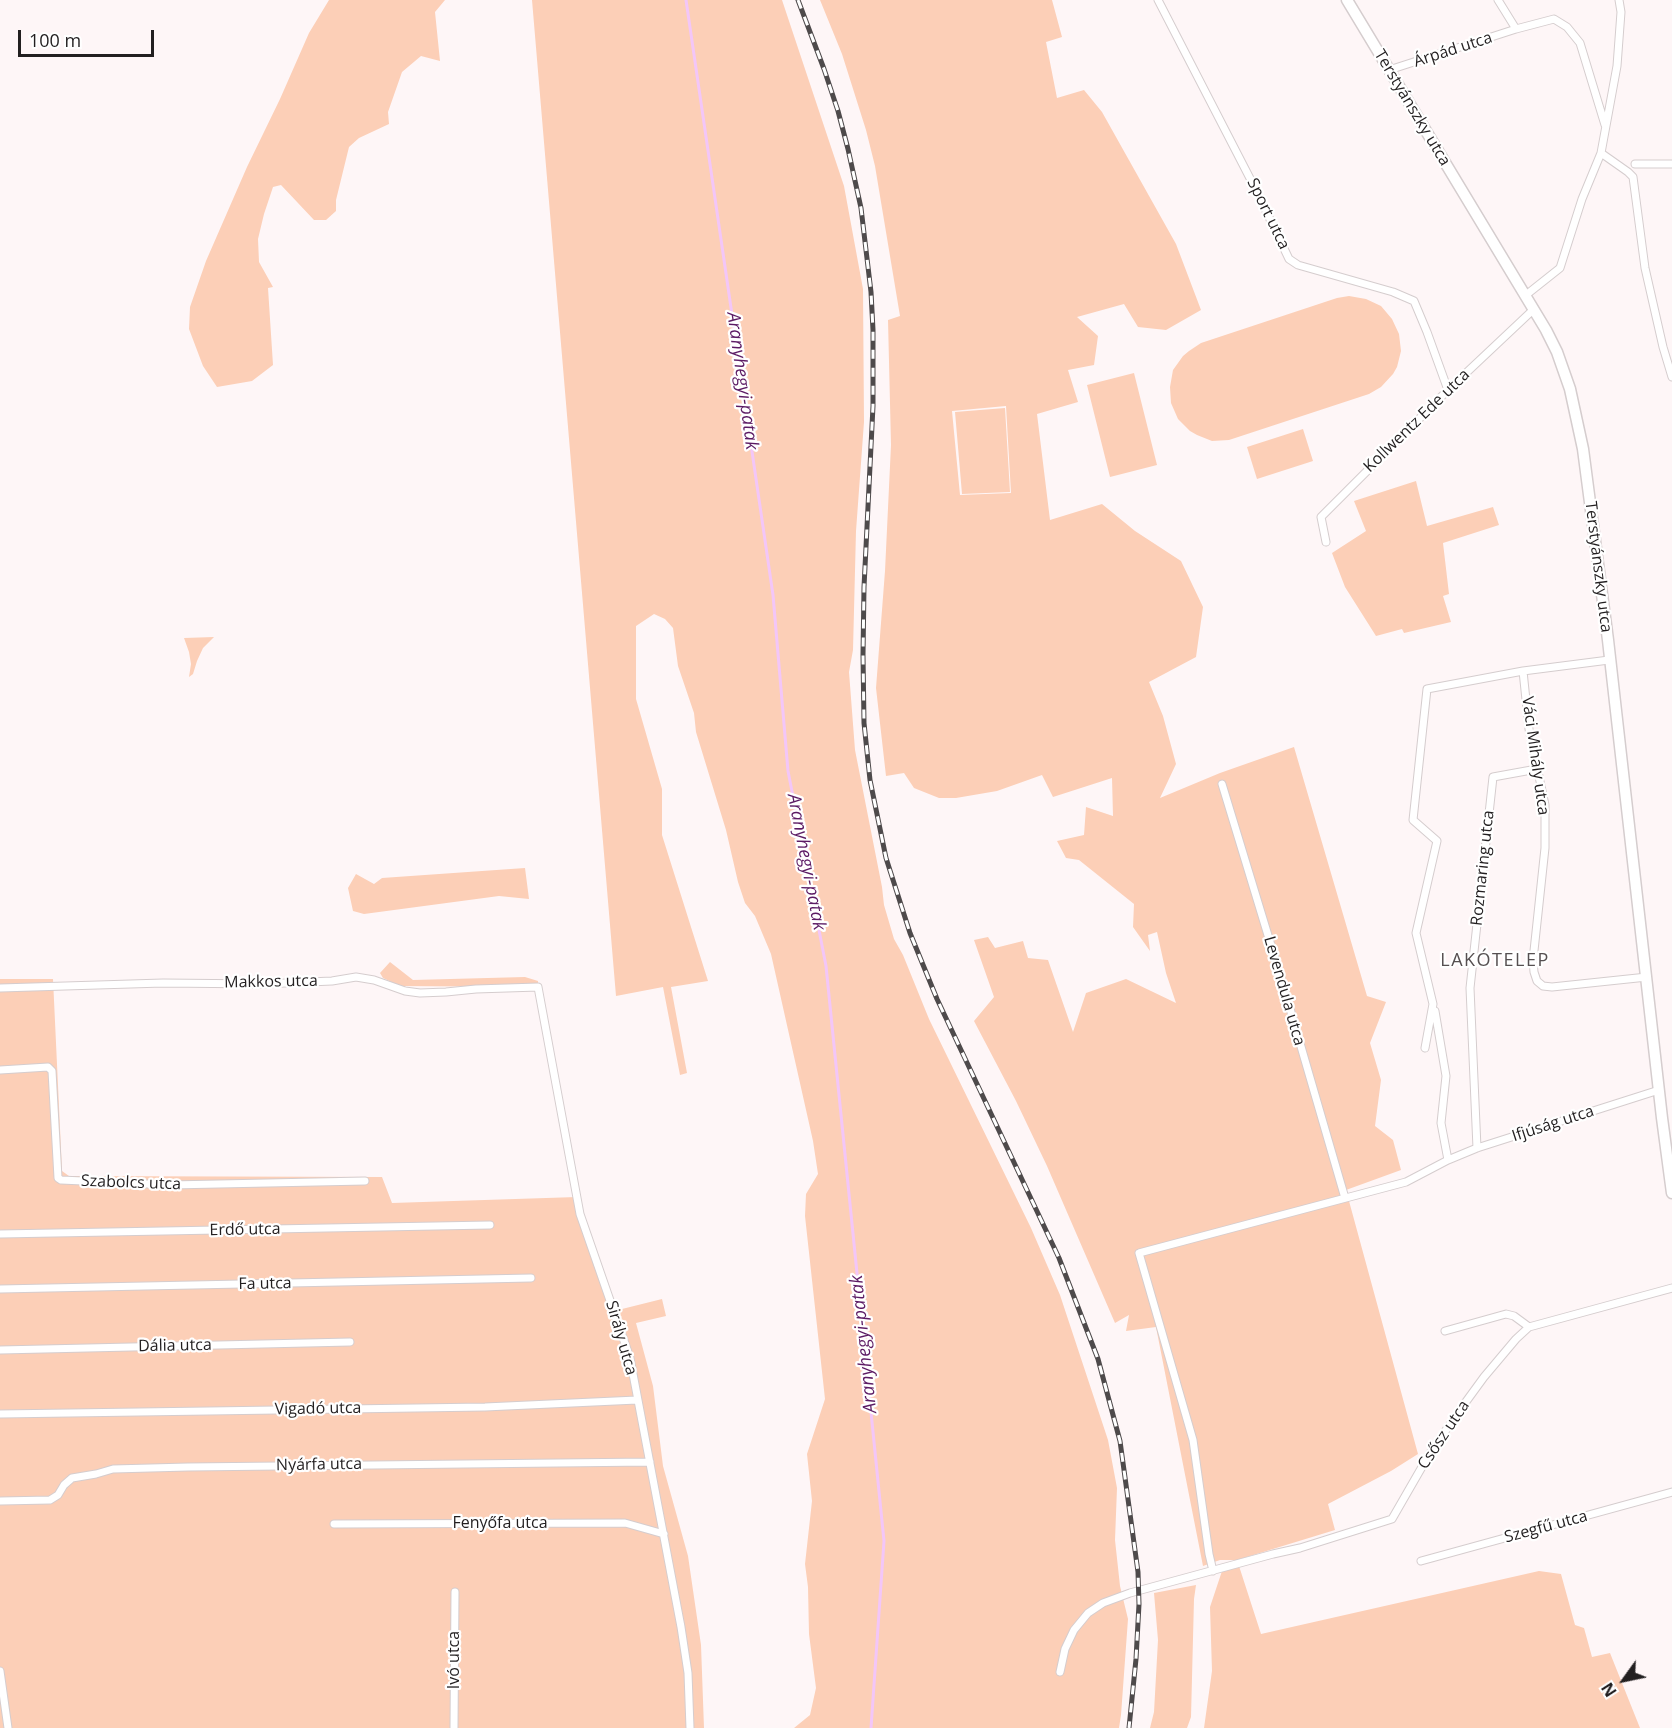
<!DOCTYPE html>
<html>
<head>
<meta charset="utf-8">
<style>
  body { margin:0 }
  #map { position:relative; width:1672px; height:1728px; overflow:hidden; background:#fef6f7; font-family:"Open Sans",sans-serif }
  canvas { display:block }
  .north { position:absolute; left:1594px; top:1650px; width:60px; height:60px; -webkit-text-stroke:4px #fff; paint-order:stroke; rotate:237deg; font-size:16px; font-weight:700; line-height:24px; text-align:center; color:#221f20 }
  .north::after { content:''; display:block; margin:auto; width:21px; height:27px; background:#221f20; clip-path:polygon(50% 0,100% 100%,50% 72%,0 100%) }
  .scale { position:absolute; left:18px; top:30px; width:136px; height:27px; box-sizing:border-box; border:3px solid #221f20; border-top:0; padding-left:8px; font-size:18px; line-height:21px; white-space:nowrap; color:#221f20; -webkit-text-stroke:4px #fff; paint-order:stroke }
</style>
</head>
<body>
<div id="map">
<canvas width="1672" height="1728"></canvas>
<div class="north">N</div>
<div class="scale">100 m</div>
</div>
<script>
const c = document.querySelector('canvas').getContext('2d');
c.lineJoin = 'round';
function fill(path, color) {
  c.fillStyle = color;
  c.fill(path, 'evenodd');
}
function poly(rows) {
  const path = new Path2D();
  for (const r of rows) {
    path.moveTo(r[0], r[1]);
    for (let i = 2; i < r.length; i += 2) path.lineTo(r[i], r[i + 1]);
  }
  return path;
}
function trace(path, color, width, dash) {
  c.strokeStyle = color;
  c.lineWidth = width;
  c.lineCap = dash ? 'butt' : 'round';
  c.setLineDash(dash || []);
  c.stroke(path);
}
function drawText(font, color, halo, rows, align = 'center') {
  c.font = font + ' "Open Sans",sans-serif';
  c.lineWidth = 4.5;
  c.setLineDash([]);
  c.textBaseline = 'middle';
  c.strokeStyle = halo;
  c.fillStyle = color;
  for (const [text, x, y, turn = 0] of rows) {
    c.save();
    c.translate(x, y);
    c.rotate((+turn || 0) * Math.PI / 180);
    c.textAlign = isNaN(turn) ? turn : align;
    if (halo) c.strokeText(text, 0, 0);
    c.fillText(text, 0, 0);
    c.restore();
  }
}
fill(poly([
  [329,0,445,0,435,12,440,61,421,56,402,72,388,112,389,124,359,138,349,147,336,200,336,211,326,220,314,220,281,185,273,187,264,214,258,239,259,262,273,287,268,288,273,365,252,381,217,387,203,366,189,329,190,307,206,261,247,167,280,99,309,33],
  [532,0,782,0,844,186,863,289,864,422,856,531,853,650,849,672,855,750,882,887,884,905,894,939,903,955,929,1019,1031,1228,1060,1295,1108,1440,1117,1488,1115,1540,1120,1586,1128,1619,1121,1715,1119,1728,794,1728,810,1715,816,1688,809,1634,808,1587,805,1564,812,1501,807,1454,825,1399,805,1216,806,1194,818,1174,813,1141,771,954,755,916,745,903,738,882,726,830,696,732,694,713,678,666,673,628,665,619,654,614,636,626,636,699,662,789,662,835,708,981,671,987,687,1073,680,1075,663,987,616,996],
  [820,0,1052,0,1062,37,1046,42,1057,98,1084,90,1102,112,1176,244,1201,310,1166,330,1138,327,1124,304,1077,317,1098,336,1094,365,1068,370,1078,402,1037,414,1050,520,1102,504,1135,531,1181,561,1203,607,1196,657,1149,682,1163,716,1176,764,1160,798,1220,773,1294,747,1367,996,1386,1002,1370,1043,1381,1080,1375,1126,1393,1140,1401,1170,1346,1190,1418,1454,1391,1471,1328,1504,1335,1530,1237,1560,1220,1560,1203,1566,1156,1327,1126,1331,1129,1315,1115,1323,1047,1166,1016,1101,974,1021,994,997,974,940,988,937,995,948,1023,941,1028,958,1048,960,1073,1032,1086,993,1126,979,1176,1003,1166,973,1157,932,1148,935,1150,951,1133,927,1134,904,1079,860,1066,858,1057,841,1084,835,1086,807,1113,816,1112,778,1053,797,1042,775,997,791,956,798,939,798,914,788,904,773,886,776,876,688,885,571,891,445,888,320,900,316,875,166,866,130,842,54],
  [1006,406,1011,493,960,495,952,411],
  [1349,296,1366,299,1381,306,1392,319,1399,334,1401,351,1397,367,1393,374,1381,387,1369,394,1229,440,1212,441,1197,435,1190,431,1178,419,1171,403,1170,387,1173,370,1183,356,1189,351,1201,343,1337,298],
  [1134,373,1157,465,1110,477,1087,385],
  [1005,408,1010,492,962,494,955,412],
  [1303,429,1313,461,1257,479,1247,447],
  [1416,481,1427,526,1493,507,1499,525,1443,543,1449,594,1443,596,1451,622,1404,633,1402,629,1376,636,1345,587,1332,553,1366,531,1354,501],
  [214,637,203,648,197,661,193,674,189,677,191,664,189,652,184,638],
  [525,868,529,899,499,896,364,914,353,911,348,888,356,874,374,884,382,878],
  [390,962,413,980,525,977,538,981,538,987,400,986,383,978,380,973],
  [0,979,53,979,62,1171,69,1176,382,1177,392,1203,577,1197,614,1311,662,1299,666,1316,636,1323,653,1386,663,1466,688,1556,701,1645,704,1728,0,1728],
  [1239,1566,1261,1634,1539,1571,1561,1574,1575,1625,1584,1628,1592,1657,1610,1653,1640,1728,1204,1728,1212,1671,1210,1607,1222,1571],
  [1196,1585,1194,1599,1191,1717,1187,1728,1150,1728,1154,1712,1158,1640,1154,1593]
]), '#fccfb7');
trace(poly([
  [686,0,773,595,788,771,826,966,884,1541,871,1728]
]), '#f3c6f8', 3);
const street = poly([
  [1158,0,1256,190,1289,259,1298,265,1393,292,1414,301,1427,332,1448,390],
  [1498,0,1516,29],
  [1389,70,1516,29,1554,19,1567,27,1580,43,1605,125],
  [1601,153,1628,172,1633,177,1645,268,1663,347,1672,377],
  [1635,164,1672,164],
  [1526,295,1560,268,1582,199,1601,153,1617,66,1621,12,1619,0],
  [1326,542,1321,517,1448,390,1534,309],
  [1523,671,1529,729,1545,805,1545,848,1533,960,1534,972,1537,981,1543,986,1552,987,1647,977],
  [1222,784,1284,988,1345,1198],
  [0,988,163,983,263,984,332,981,356,977,374,980,405,991,420,993,446,992,476,989,538,987,580,1214,630,1358,681,1627,688,1673,690,1728],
  [1435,1011,1446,1076,1441,1123,1448,1160],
  [1425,1048,1433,1004,1416,933,1437,841,1413,820,1427,689,1523,671,1609,660],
  [0,1070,48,1067,52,1071,58,1178,61,1180,170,1185,365,1181],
  [1477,1148,1470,988,1493,777,1537,769],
  [0,1234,490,1225],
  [0,1289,531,1278],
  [1445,1331,1506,1314,1514,1316,1529,1327],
  [0,1350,350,1342],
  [0,1414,485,1407,637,1400],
  [0,1501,50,1500,58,1495,64,1485,72,1478,96,1474,113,1469,188,1467,650,1462],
  [334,1524,625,1523,664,1534],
  [1421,1561,1672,1492],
  [1213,1571,1209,1554,1193,1440,1139,1253,1406,1182,1448,1160,1477,1148,1659,1090],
  [0,1671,8,1728],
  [1060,1672,1065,1649,1074,1630,1088,1613,1103,1603,1130,1593,1273,1554,1300,1548,1392,1519,1430,1453,1457,1414,1484,1377,1516,1339,1529,1327,1672,1288],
  [454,1728,455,1592]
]);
const secondary = poly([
  [1347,0,1546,330,1557,352,1570,389,1583,449,1608,640,1662,1118,1672,1193]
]);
trace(street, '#d5cdce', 9);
trace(secondary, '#d5cdce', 13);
trace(street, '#fff', 7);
trace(secondary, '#fff', 10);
const rail = poly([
  [798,0,824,69,838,111,848,149,861,208,871,292,873,330,873,406,864,587,863,655,864,723,870,780,886,858,910,933,937,999,1059,1258,1098,1359,1120,1441,1138,1572,1139,1604,1136,1659,1129,1728]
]);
trace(rail, '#4e4a4b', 5);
trace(rail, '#fff', 3, [9]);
drawText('16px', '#221f20', '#fff', [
  ["Árpád utca",1453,50,-18],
  ["Terstyánszky utca",1412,108,59],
  ["Sport utca",1268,214,64],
  ["Kollwentz Ede utca",1417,421,-44],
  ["Terstyánszky utca",1598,567,83],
  ["Váci Mihály utca",1535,756,82],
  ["Rozmaring utca",1483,868,-84],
  ["Makkos utca",271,982,-1],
  ["Levendula utca",1284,991,74],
  ["Ifjúság utca",1553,1124,-18],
  ["Szabolcs utca",131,1183,2],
  ["Erdő utca",245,1230,-1],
  ["Fa utca",265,1284,-1],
  ["Sirály utca",621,1338,74],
  ["Dália utca",175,1346,-1],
  ["Vigadó utca",318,1409,-1],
  ["Csősz utca",1444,1435,-56],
  ["Nyárfa utca",319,1465,-1],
  ["Fenyőfa utca",500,1523],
  ["Szegfű utca",1546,1527,-15],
  ["Ivó utca",454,1660,-90]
]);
drawText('italic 18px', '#5c1b64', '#fff', [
  ["Aranyhegyi-patak",742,381,82],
  ["Aranyhegyi-patak",806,862,79],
  ["Aranyhegyi-patak",864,1344,-96]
]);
c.letterSpacing = '1.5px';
drawText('18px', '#565051', '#fff', [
  ["LAKÓTELEP",1495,961]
]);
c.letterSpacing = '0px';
</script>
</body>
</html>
